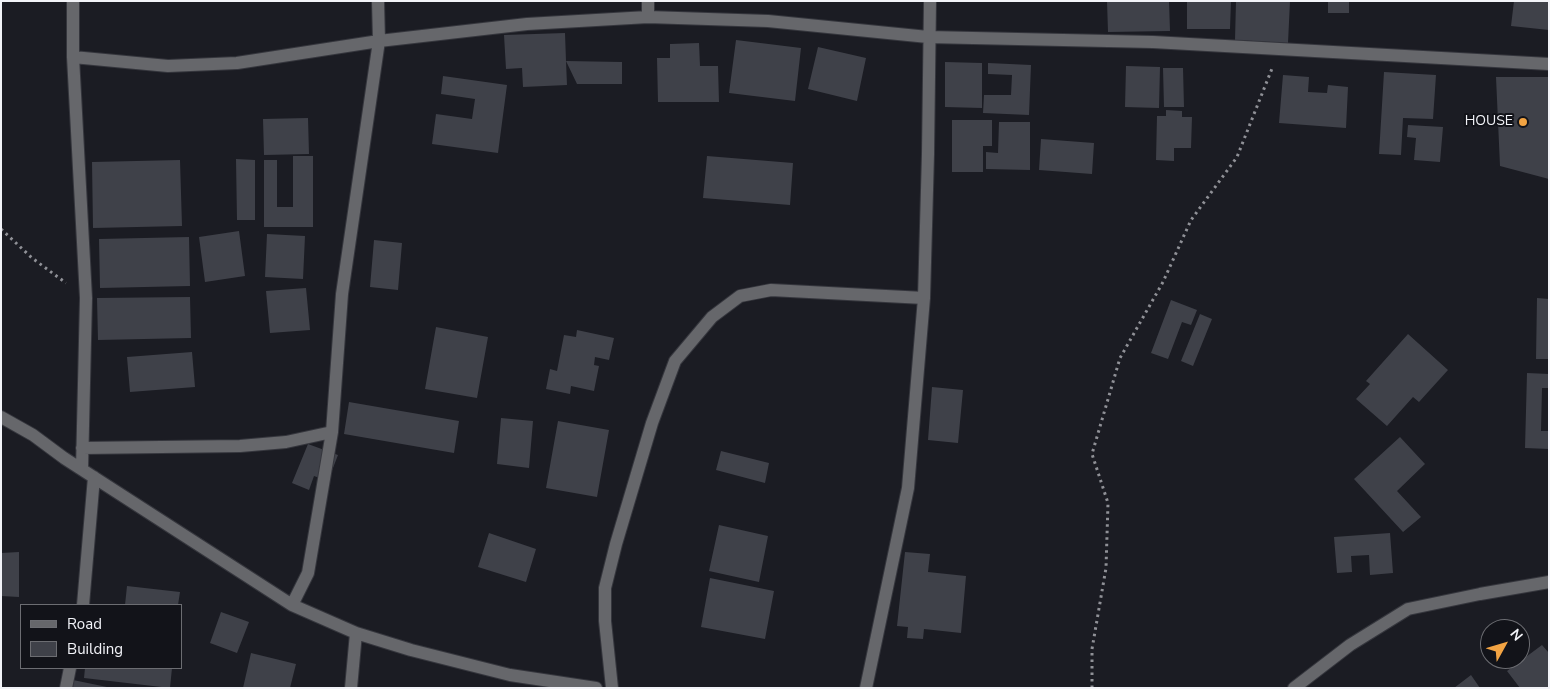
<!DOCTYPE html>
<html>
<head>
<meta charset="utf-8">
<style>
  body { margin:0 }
  #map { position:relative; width:1550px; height:689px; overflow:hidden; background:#1b1c23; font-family:"Nunito Sans",sans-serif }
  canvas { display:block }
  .frame { position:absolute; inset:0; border:2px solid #f2f3f8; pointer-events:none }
  .legend { position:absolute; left:20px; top:604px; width:162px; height:65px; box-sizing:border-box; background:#121319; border:1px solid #6c6d72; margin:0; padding:6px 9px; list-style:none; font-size:15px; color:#f2f3f8 }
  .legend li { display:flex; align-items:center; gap:10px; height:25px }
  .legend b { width:25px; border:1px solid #6c6d72 }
  .north { position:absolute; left:1480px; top:619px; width:50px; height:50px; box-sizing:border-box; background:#121319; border:1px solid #6c6d72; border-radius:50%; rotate:51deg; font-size:14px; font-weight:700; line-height:20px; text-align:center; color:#f2f3f8 }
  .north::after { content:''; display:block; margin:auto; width:18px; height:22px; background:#f3a443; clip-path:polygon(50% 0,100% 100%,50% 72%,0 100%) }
</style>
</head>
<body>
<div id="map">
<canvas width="1550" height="689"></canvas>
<div class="frame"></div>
<ul class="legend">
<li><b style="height:6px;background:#66676b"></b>Road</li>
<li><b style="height:14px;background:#3f4149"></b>Building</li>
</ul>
<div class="north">N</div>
</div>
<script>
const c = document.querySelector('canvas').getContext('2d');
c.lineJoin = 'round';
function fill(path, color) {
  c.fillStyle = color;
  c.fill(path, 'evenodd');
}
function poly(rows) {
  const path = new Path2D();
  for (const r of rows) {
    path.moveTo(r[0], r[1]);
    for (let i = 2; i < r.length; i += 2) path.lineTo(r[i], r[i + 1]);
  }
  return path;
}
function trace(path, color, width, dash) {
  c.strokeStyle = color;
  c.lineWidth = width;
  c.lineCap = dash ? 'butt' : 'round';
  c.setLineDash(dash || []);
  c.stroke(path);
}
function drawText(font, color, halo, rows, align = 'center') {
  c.font = font + ' "Nunito Sans",sans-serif';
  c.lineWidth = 4;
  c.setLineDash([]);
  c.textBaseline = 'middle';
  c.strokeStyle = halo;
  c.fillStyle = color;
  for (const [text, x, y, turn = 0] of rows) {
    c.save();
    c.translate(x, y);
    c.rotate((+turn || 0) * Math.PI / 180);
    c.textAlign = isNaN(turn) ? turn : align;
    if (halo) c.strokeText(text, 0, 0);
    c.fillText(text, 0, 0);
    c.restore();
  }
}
fill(poly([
  [1107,1,1169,1,1170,31,1108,32],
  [1187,1,1231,1,1230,29,1187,29],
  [1236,1,1290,1,1288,43,1235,40],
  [1328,1,1349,1,1349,13,1328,13],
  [1514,1,1549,1,1549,30,1511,26],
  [565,33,566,61,622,62,622,84,577,84,566,61,567,85,523,87,522,68,506,69,504,35],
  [736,40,801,48,795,101,729,93],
  [699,43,700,66,718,66,719,102,658,102,657,58,670,58,670,44],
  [818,47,866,58,857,101,808,89],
  [945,62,982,63,982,108,945,107],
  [988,63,1031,65,1029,115,983,113,984,95,1011,95,1012,75,988,74],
  [1126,66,1160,67,1159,108,1125,107],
  [1163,68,1183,68,1184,107,1164,107],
  [1384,72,1436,75,1433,119,1403,118,1401,155,1379,154],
  [1283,75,1309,77,1308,92,1327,93,1328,85,1348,87,1346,128,1279,123],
  [443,76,507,85,498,153,432,144,436,114,472,119,475,99,441,94],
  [1496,77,1549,77,1549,179,1500,166],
  [1166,110,1182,111,1182,117,1192,117,1191,148,1174,148,1174,161,1156,160,1157,116,1166,116],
  [308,118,309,154,264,155,263,119],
  [952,120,992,120,992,146,983,146,983,172,952,172],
  [999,122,1030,122,1030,170,986,169,986,152,998,153],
  [1408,125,1443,127,1440,162,1414,160,1416,138,1407,137],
  [1041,139,1094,143,1092,174,1039,170],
  [293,156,313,156,313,227,264,227,264,160,277,160,277,207,293,207],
  [707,156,793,163,790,205,703,198],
  [236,159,255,160,255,220,237,220],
  [180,160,182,226,93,228,92,162],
  [239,231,245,276,205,282,199,237],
  [267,234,305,236,303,279,265,277],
  [189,237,190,286,100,288,99,239],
  [374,240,402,243,398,290,370,287],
  [306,288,310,330,270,333,266,291],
  [190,297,191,338,98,340,97,298],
  [1537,298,1549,299,1549,359,1536,359],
  [1171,300,1197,310,1191,325,1182,322,1168,359,1151,353],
  [1200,314,1212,319,1193,366,1181,361],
  [436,327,488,337,477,398,425,389],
  [577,330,614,338,609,360,595,357,594,365,599,366,594,391,571,386,570,394,546,389,550,369,557,371,564,335,576,337],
  [1408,334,1448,370,1419,402,1413,397,1387,426,1356,399,1370,384,1366,381],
  [192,352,195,387,130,392,127,357],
  [1527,373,1549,374,1549,388,1542,388,1541,431,1549,431,1549,449,1525,448],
  [932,387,963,390,958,443,928,440],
  [349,402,459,421,454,453,344,434],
  [501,418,533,421,529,468,497,464],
  [558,421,609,430,597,497,546,488],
  [1400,437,1425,464,1397,491,1421,517,1403,532,1354,479],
  [308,444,338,455,328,481,314,476,309,490,292,483],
  [721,451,769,463,765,483,716,470],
  [719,525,768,536,759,582,709,571],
  [489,533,536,549,526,582,478,567],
  [1390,533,1393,573,1370,575,1369,555,1351,556,1352,572,1337,573,1334,537],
  [19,552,19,597,1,596,1,553],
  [905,552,930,554,928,572,966,576,961,633,924,629,923,639,907,638,908,627,897,626],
  [710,578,774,591,765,639,701,627],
  [127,586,180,592,178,605,125,605],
  [221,612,249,622,237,653,210,643],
  [1542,645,1549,653,1549,688,1520,688,1507,671],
  [251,653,296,664,290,688,243,688],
  [85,668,172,668,170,688,84,678],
  [1471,675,1480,688,1454,688],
  [73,680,107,687,107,688,71,688]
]), '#3f4149');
const minor = poly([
  [73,1,73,57,86,298,82,469],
  [648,1,648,17],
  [73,57,168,66,237,63,379,41,527,24,648,17,768,21,928,37,1153,42,1549,64],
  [1,417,33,435,64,458,292,605,356,633,411,650,510,675,596,688],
  [82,448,240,446,286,442,332,432],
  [83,605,94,477],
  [292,605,308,573,332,432,342,294,379,41,378,1],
  [66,688,70,668],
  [351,688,356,633],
  [612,688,605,621,605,588,616,544,652,423,675,361,712,317,740,296,771,290,924,298],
  [866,688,908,488,924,298,928,154,930,1],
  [1294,688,1350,645,1408,609,1480,594,1549,582]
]);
trace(minor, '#35363d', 14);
trace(poly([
  [1,229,32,258,66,283],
  [1092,688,1092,649,1106,568,1108,503,1092,454,1120,358,1163,282,1191,220,1237,157,1273,66]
]), '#909197', 3, [2.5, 4]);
trace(minor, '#66676b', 12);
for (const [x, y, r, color] of [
  [1523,122,5,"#f3a443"]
]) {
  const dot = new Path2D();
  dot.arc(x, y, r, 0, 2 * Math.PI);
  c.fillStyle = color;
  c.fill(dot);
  trace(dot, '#121319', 2);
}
drawText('14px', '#f2f3f8', '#121319', [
  ["HOUSE",1513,122]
], 'right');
</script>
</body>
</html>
